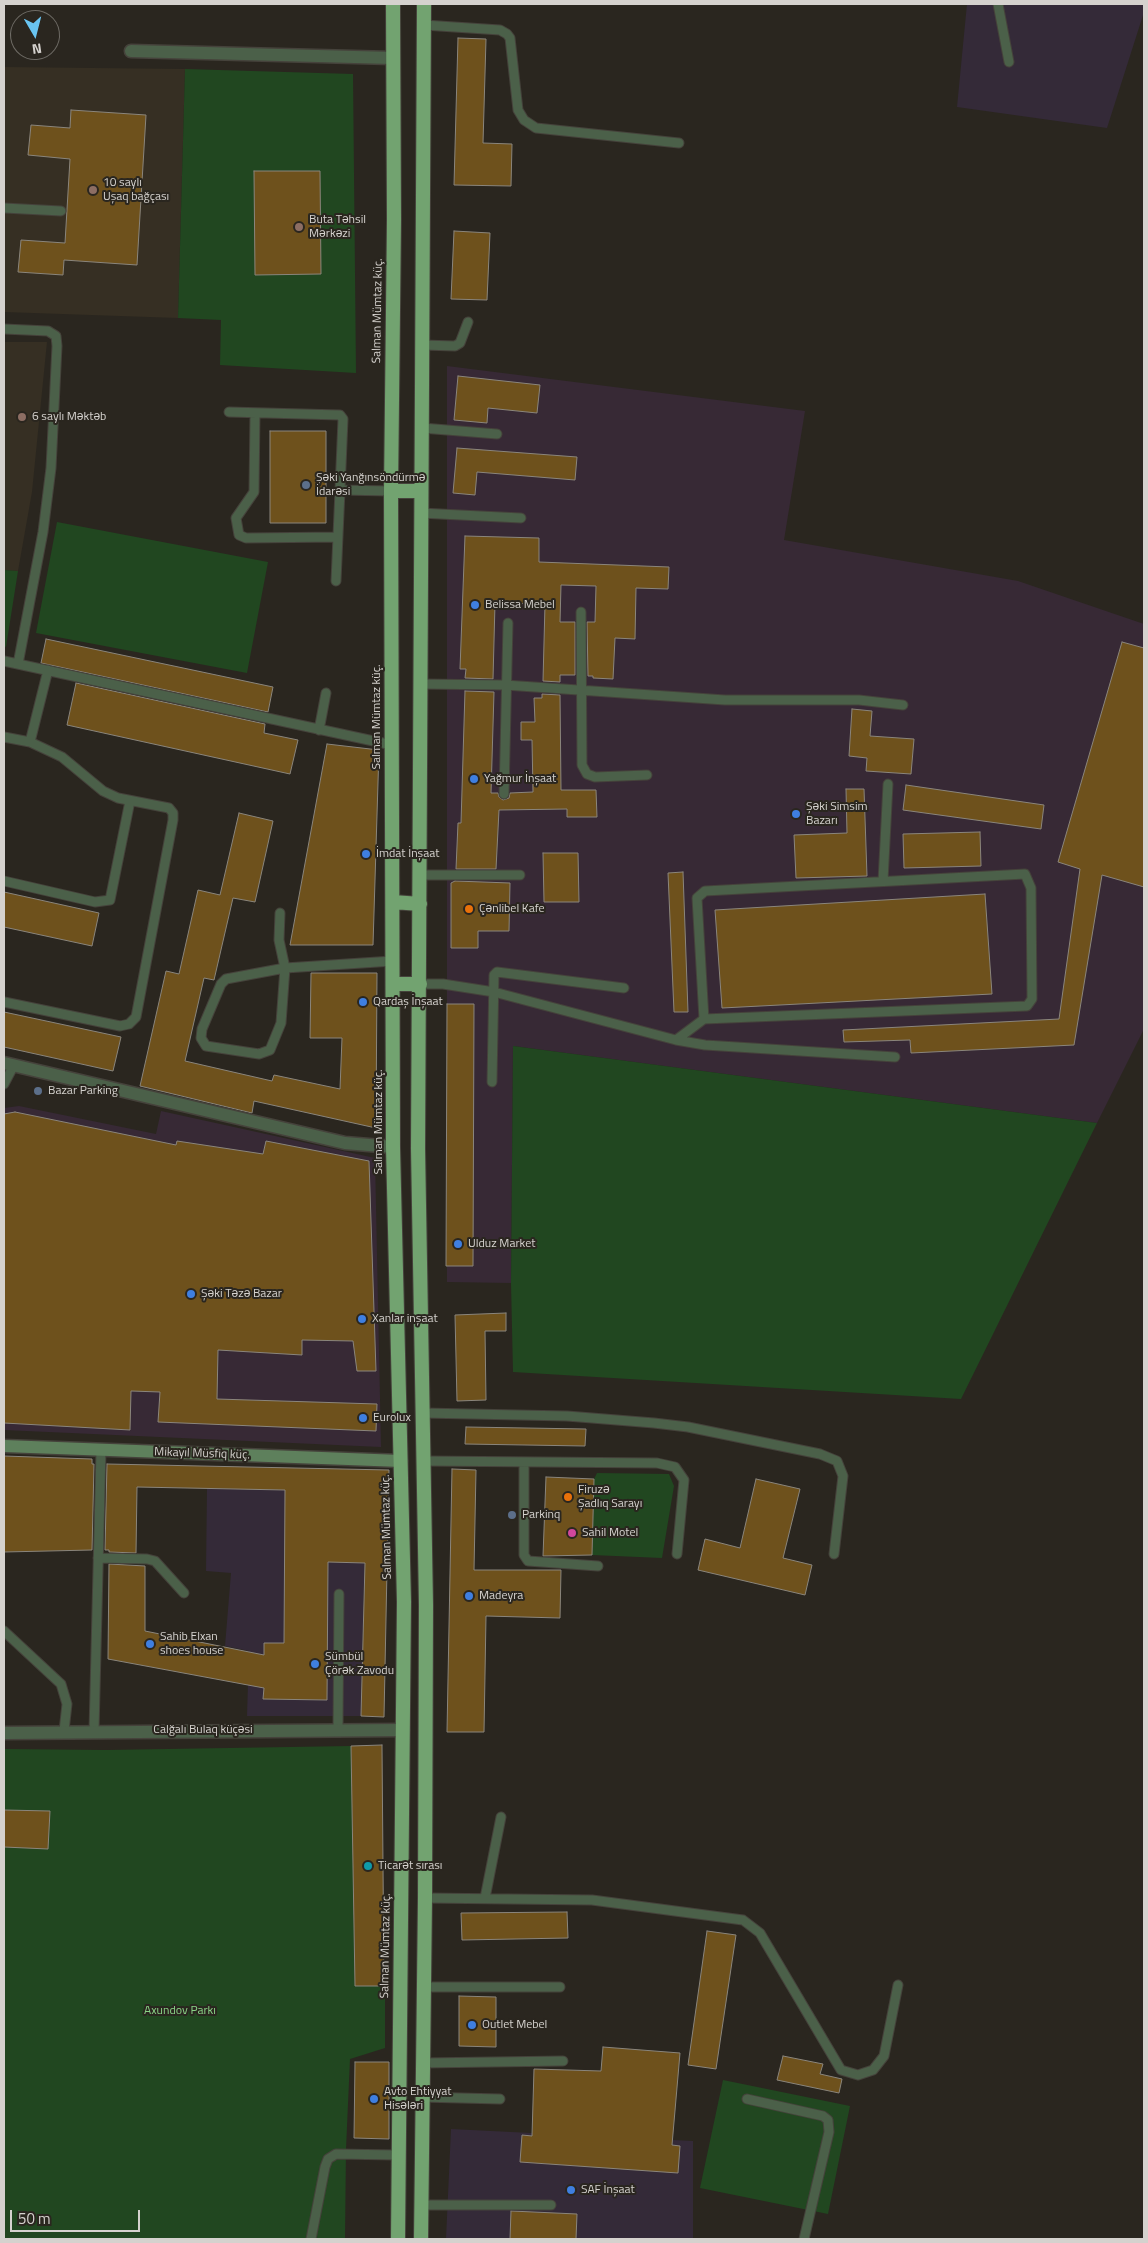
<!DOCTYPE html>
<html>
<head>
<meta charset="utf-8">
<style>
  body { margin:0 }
  #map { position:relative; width:1148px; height:2243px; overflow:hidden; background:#2a261f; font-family:"Titillium Web",sans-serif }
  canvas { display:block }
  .frame { position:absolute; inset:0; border:5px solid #d5d2ce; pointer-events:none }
  .north { position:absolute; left:10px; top:10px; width:50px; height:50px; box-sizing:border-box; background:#2a261f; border:1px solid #6e6b65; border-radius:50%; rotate:172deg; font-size:14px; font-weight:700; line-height:20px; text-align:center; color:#d5d2ce }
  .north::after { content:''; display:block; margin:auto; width:18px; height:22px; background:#69c4f1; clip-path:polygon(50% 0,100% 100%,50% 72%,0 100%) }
  .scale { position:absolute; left:10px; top:2210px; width:130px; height:22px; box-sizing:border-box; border:2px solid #d5d2ce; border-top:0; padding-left:6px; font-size:15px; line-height:18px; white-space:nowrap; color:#d5d2ce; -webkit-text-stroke:4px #2a261f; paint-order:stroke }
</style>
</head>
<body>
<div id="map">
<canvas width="1148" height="2243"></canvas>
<div class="frame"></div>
<div class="north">N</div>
<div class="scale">50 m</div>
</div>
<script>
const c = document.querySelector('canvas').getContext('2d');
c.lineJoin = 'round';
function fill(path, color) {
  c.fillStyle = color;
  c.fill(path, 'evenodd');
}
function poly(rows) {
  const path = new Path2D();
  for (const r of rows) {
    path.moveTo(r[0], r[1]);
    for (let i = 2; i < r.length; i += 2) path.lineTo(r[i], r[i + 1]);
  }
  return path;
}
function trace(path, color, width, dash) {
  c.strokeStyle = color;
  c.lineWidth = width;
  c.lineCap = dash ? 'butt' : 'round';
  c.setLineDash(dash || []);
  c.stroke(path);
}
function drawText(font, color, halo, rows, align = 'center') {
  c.font = font + ' "Titillium Web",sans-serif';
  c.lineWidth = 4;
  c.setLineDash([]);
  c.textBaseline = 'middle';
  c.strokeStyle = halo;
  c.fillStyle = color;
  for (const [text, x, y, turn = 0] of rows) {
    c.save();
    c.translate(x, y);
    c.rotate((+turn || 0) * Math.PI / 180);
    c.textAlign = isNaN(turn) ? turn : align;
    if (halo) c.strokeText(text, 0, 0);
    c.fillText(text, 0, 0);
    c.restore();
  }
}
fill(poly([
  [447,366,805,411,784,540,1018,581,1144,624,1144,1029,1097,1123,513,1046,511,1283,447,1282],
  [19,1106,156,1134,161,1111,375,1158,381,1447,4,1430,4,1108]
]), '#372935');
fill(poly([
  [967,4,1144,4,1144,12,1107,128,957,107],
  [207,1488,366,1491,361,1716,247,1716,249,1651,225,1646,231,1573,206,1571],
  [451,2129,693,2141,693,2239,446,2239]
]), '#342a38');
fill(poly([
  [4,67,185,69,178,318,4,312],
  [4,342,47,342,32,492,18,571,4,570]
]), '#362f23');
fill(poly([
  [185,69,353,74,356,373,220,365,221,320,178,318],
  [57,522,268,562,247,673,36,633],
  [4,570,18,571,6,647,4,646],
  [513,1046,1097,1123,961,1399,513,1372,511,1283],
  [597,1473,669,1474,674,1486,662,1558,592,1555,594,1479],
  [351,1746,355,1986,385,1986,385,2048,350,2059,346,2149,345,2239,4,2239,4,1749,106,1750],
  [723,2080,850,2106,828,2214,700,2188]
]), '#214720');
const building = poly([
  [458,38,486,39,483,143,512,144,511,186,454,185,458,38],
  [71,110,146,115,137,265,64,260,63,275,18,272,21,240,65,243,70,159,28,155,31,125,70,128,71,110],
  [254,171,320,171,321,274,255,275,254,171],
  [454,231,490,233,487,300,451,299,454,231],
  [458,376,540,385,537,413,488,408,487,423,454,420,458,376],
  [270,431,326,431,326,523,270,523,270,431],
  [457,448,577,457,575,480,477,472,475,495,453,493,457,448],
  [465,536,539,538,539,562,669,567,668,589,636,588,635,639,615,638,613,679,593,678,593,676,588,676,587,622,595,622,596,586,561,585,560,622,575,622,575,675,560,675,560,682,543,681,545,604,495,603,493,679,465,678,466,669,460,669,465,536],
  [46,639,273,687,268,712,41,663,46,639],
  [1122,642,1144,648,1144,887,1102,875,1074,1045,911,1053,910,1040,844,1042,843,1030,1059,1019,1080,869,1058,862,1122,642],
  [76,683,265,724,264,733,298,740,290,774,67,725,76,683],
  [465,691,494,692,491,793,498,793,499,797,503,800,509,798,510,793,533,792,532,740,521,740,521,722,535,722,534,698,542,698,542,694,560,695,561,790,596,790,597,817,567,817,567,809,499,810,496,869,456,869,458,823,461,823,465,691],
  [852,709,872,711,870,736,914,739,911,774,866,771,867,758,849,756,852,709],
  [327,744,379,750,373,945,290,945,327,744],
  [906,785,1044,805,1041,829,903,810,906,785],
  [846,789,864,789,867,876,796,878,794,835,847,833,846,789],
  [239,813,273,821,255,902,233,898,214,980,204,978,185,1061,272,1081,274,1075,340,1089,342,1038,310,1038,311,973,377,973,376,1128,254,1101,252,1113,140,1086,166,971,179,974,198,890,220,895,239,813],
  [980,832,981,866,904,868,903,834,980,832],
  [543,853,578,853,579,902,544,902,543,853],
  [683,872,688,1012,674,1012,668,873,683,872],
  [455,881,510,883,509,931,478,931,478,948,451,948,451,883,455,881],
  [4,892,99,913,92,946,4,927,4,892],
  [985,894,992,994,722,1008,715,910,985,894],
  [447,1004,474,1004,473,1266,446,1266,447,1004],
  [4,1012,121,1037,113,1071,4,1047,4,1012],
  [15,1112,176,1145,177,1141,263,1154,266,1141,369,1161,376,1371,357,1371,353,1341,302,1340,302,1355,218,1350,217,1399,377,1404,376,1431,158,1422,160,1392,131,1391,130,1430,4,1423,4,1114,15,1112],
  [506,1313,506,1331,485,1331,486,1400,457,1401,455,1315,506,1313],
  [466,1427,586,1429,585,1446,465,1444,466,1427],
  [4,1456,92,1459,92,1464,94,1464,92,1550,4,1552,4,1456],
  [107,1464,389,1470,384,1717,361,1716,365,1563,328,1562,327,1700,263,1699,264,1688,108,1659,109,1564,145,1566,145,1631,264,1655,264,1643,284,1643,285,1490,137,1487,136,1553,109,1552,109,1550,105,1550,107,1464],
  [452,1469,476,1470,474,1570,561,1570,560,1618,486,1616,484,1732,447,1732,452,1469],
  [546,1477,594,1479,592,1555,543,1556,546,1477],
  [756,1479,800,1489,783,1558,812,1565,805,1595,698,1570,705,1539,740,1548,756,1479],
  [382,1745,384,1986,355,1986,351,1746,382,1745],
  [4,1810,50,1811,48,1849,4,1847,4,1810],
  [567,1912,568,1938,462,1940,461,1913,567,1912],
  [707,1931,736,1935,716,2069,688,2065,707,1931],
  [459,1996,496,1997,496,2047,459,2046,459,1996],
  [603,2047,680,2053,672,2145,680,2146,678,2173,520,2162,522,2135,532,2136,534,2069,601,2071,603,2047],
  [783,2056,823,2064,820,2074,842,2079,839,2093,777,2080,783,2056],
  [355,2062,389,2062,389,2139,354,2138,355,2062],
  [511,2211,577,2214,576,2239,510,2239,511,2211]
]);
fill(building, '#6e511c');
trace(building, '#8a857c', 1);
const service = poly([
  [998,4,1009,62],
  [424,25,500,30,507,34,510,38,518,110,524,120,536,128,679,143],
  [4,208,61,211],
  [4,329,48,331,56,336,57,346,51,468,43,532,18,664],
  [423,345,455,346,460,343,468,322],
  [229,412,340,415,343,419,340,490,391,491],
  [255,413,254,492,236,518,239,535,246,538,338,537],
  [422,428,497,434],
  [420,513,521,518],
  [336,581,340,490],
  [581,612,582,765,587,774,595,777,647,775],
  [4,661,392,745],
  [420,684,505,685,725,700,859,700,903,705],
  [319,730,326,693],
  [4,737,30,742,62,757,103,791,118,798,169,808,173,813,173,820,136,1017,129,1024,120,1026,4,1002],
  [30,742,48,670],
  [504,794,508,623],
  [420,875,520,875],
  [4,881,95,902,110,900,130,801],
  [883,881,888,784],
  [280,913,279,940,285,968,393,961],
  [285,968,281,1023,270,1050,259,1054,206,1046,201,1038,202,1029,221,984,226,979,285,968],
  [420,984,443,984,494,992,676,1040,705,1045,895,1057],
  [676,1040,704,1019,697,898,705,891,1025,874,1031,888,1032,999,1027,1006,704,1019],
  [492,1082,494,975,497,972,624,988],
  [4,1084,14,1065],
  [423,1413,567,1416,654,1423,688,1427,820,1454,837,1461,843,1476,834,1554],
  [424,1461,657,1463,675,1467,684,1480,677,1554],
  [524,1462,524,1555,528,1561,598,1566],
  [98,1558,147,1559,155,1561,184,1593],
  [4,1631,61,1684,67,1704,64,1731],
  [338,1729,339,1594],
  [94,1731,101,1450],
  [425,1898,592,1900,743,1920,760,1933,841,2070,858,2075,873,2070,884,2056,898,1985],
  [485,1898,501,1817],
  [423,1987,560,1987],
  [422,2063,563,2061],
  [421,2097,500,2099],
  [747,2099,823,2116,828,2120,829,2132,804,2239],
  [421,2205,551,2205],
  [311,2239,325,2167,328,2159,336,2154,397,2155]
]);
const minor = poly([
  [131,51,392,58],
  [4,1063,345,1143,393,1147],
  [4,1733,403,1730]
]);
const secondary = poly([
  [4,1446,401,1461]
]);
const trunk = poly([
  [393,4,394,220,391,491,393,1147,404,1602,398,2239],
  [391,491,420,491],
  [393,902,420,904],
  [393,984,420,984],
  [421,2239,425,1898,426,1605,418,1148,424,4]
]);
trace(service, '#45423b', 11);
trace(minor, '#45423b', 15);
trace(secondary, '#45423b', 15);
trace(trunk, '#45423b', 16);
trace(service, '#4b6049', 9);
trace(minor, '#4b6049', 12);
trace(secondary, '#5e805c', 12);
trace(trunk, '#72a370', 14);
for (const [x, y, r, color] of [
  [93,190,5,"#8d6e63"],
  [299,227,5,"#8d6e63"],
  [22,417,5,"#8d6e63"],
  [306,485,5,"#5c6f8a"],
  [475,605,5,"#3f7fe0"],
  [474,779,5,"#3f7fe0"],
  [796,814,5,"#3f7fe0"],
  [366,854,5,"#3f7fe0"],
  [469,909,5,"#e8710a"],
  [363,1002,5,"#3f7fe0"],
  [38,1091,5,"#5c6f8a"],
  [458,1244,5,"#3f7fe0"],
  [191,1294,5,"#3f7fe0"],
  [362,1319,5,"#3f7fe0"],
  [363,1418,5,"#3f7fe0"],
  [568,1497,5,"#e8710a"],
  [512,1515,5,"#5c6f8a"],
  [572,1533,5,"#d1479c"],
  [469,1596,5,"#3f7fe0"],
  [150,1644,5,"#3f7fe0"],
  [315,1664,5,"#3f7fe0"],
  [368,1866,5,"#0f9aa8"],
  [472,2025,5,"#3f7fe0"],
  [374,2099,5,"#3f7fe0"],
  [571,2190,5,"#3f7fe0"]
]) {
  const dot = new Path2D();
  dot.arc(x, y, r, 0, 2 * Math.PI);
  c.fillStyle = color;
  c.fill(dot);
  trace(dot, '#2a261f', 2);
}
drawText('12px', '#d5d2ce', '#2a261f', [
  ["10 saylı",103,183],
  ["Uşaq bağçası",103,197],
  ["Buta Təhsil",309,220],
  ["Mərkəzi",309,234],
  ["6 saylı Məktəb",32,417],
  ["Şəki Yanğınsöndürmə",316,478],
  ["İdarəsi",316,492],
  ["Belissa Mebel",485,605],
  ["Yağmur İnşaat",484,779],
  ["Şəki Simsim",806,807],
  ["Bazarı",806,821],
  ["İmdat İnşaat",376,854],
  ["Çənlibel Kafe",479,909],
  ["Qardaş İnşaat",373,1002],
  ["Bazar Parking",48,1091],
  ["Ulduz Market",468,1244],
  ["Şəki Təzə Bazar",201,1294],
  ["Xanlar inşaat",372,1319],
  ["Eurolux",373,1418],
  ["Firuzə",578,1490],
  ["Şadlıq Sarayı",578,1504],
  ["Parkinq",522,1515],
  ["Sahil Motel",582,1533],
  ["Madeyra",479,1596],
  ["Sahib Elxan",160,1637],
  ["shoes house",160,1651],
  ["Sümbül",325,1657],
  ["Çörək Zavodu",325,1671],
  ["Ticarət sırası",378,1866],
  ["Outlet Mebel",482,2025],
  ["Avto Ehtiyyat",384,2092],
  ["Hisələri",384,2106],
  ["SAF İnşaat",581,2190]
], 'left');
drawText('12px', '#d5d2ce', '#2a261f', [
  ["Salman Mümtaz küç.",378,311,-89],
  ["Salman Mümtaz küç.",377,717,-90],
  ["Salman Mümtaz küç.",379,1122,-90],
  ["Mikayıl Müsfiq küç.",202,1454,2],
  ["Salman Mümtaz küç.",387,1527,-91],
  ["Calğalı Bulaq küçəsi",203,1730],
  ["Salman Mümtaz küç.",386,1946,-89]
]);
drawText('12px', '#8ad487', '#2a261f', [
  ["Axundov Parkı",180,2011]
]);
</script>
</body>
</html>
